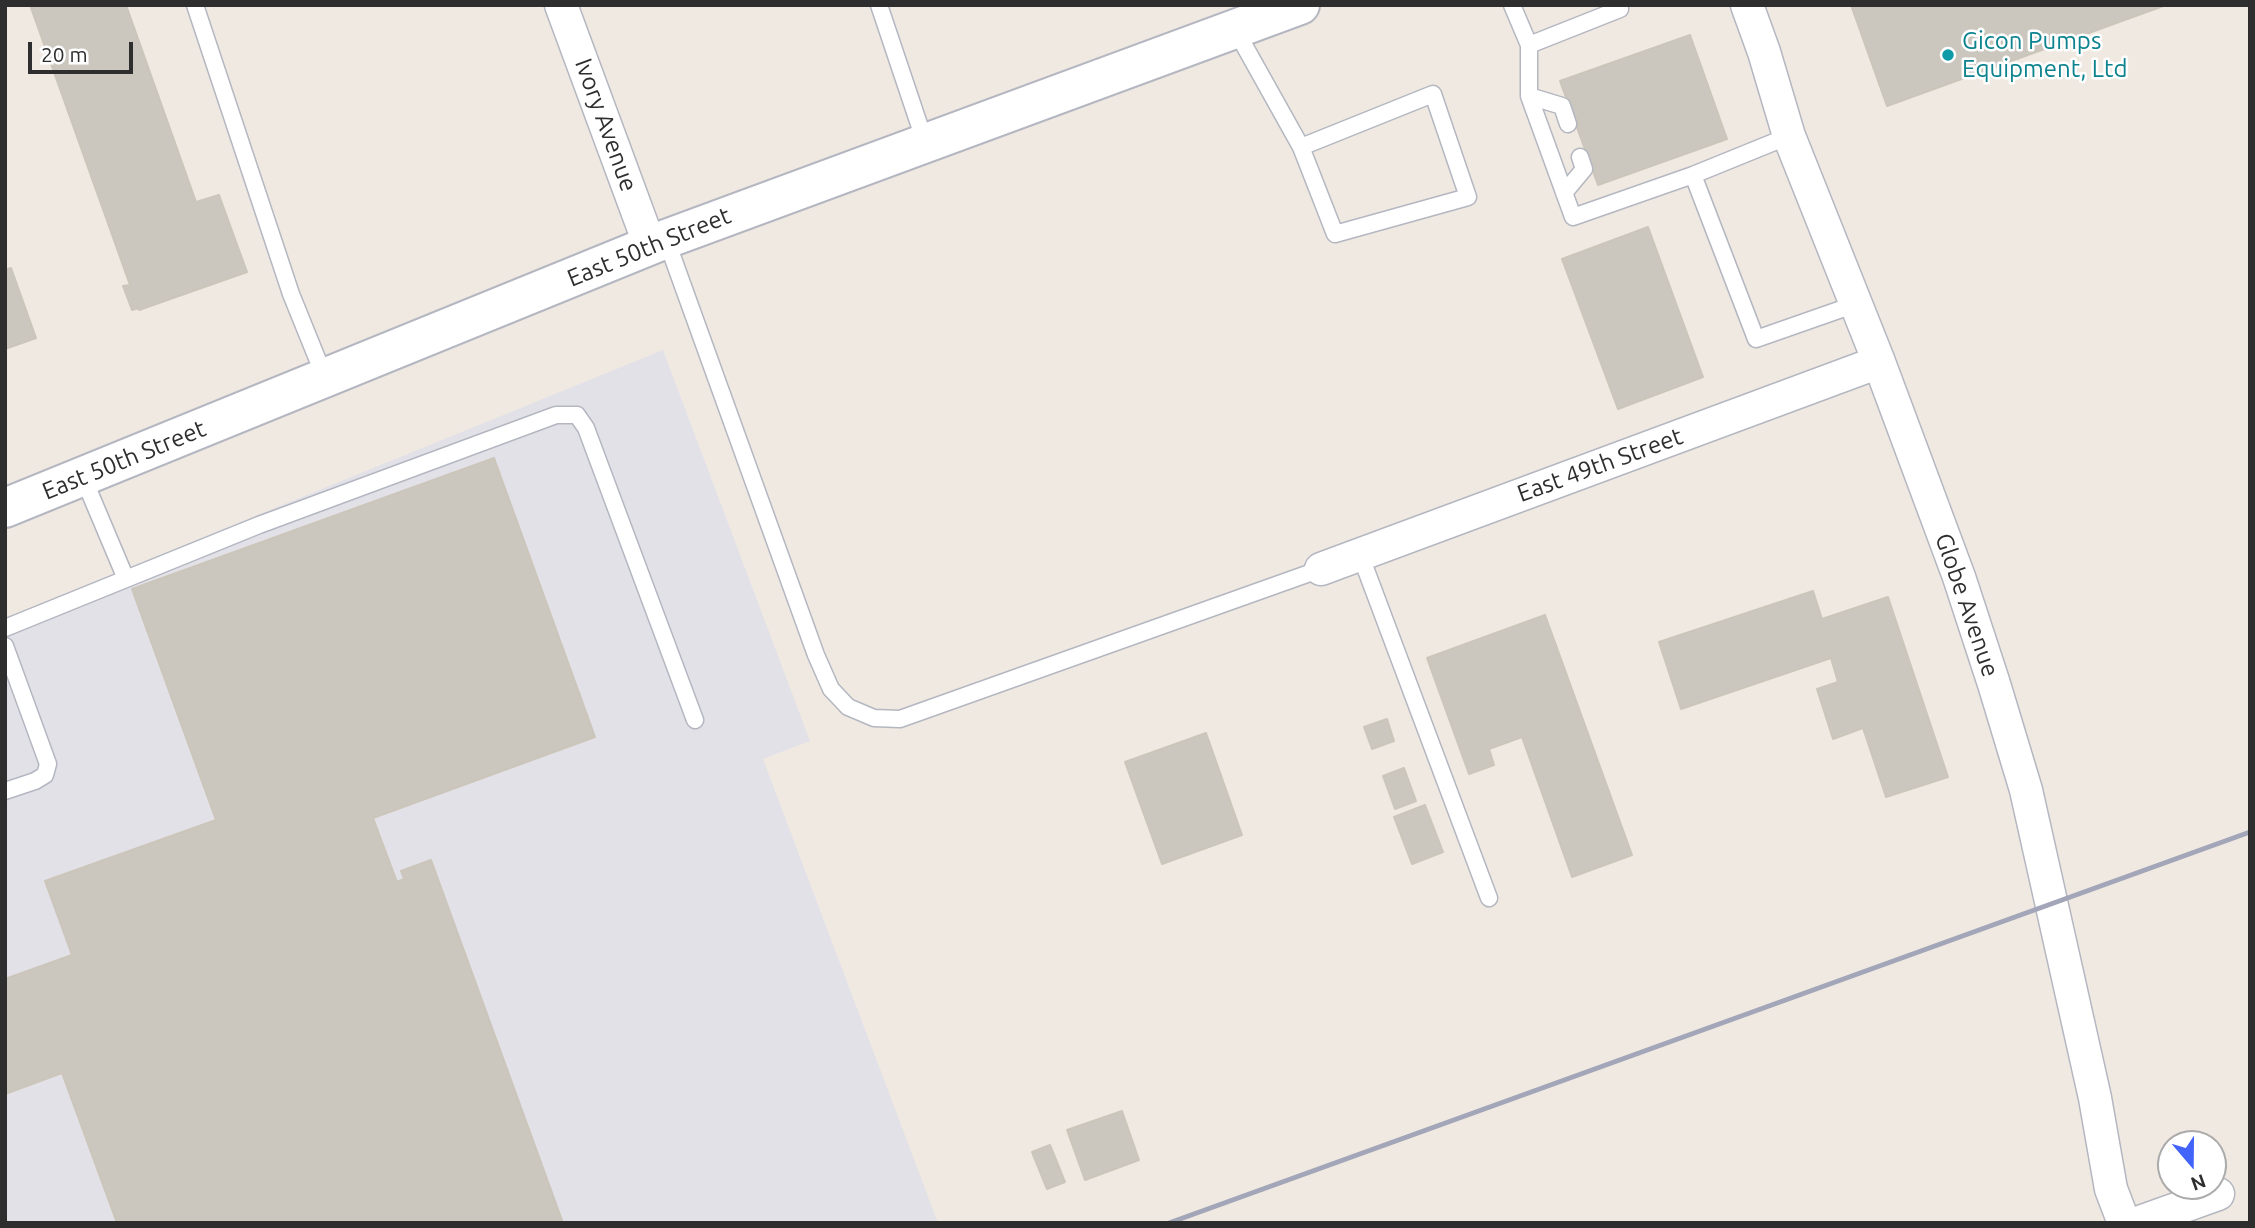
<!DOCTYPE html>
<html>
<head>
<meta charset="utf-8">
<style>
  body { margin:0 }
  #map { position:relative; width:2255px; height:1228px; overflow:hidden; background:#efe9e1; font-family:Ubuntu,sans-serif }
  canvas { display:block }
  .frame { position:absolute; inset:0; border:7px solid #2e2e2e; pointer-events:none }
  .north { position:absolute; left:2157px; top:1130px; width:70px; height:70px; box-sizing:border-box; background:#fff; border:2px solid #ababab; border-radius:50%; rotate:160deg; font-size:19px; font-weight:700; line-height:28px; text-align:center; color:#2e2e2e }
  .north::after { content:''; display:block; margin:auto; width:24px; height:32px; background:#4264fb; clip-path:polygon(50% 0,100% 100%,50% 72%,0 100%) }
  .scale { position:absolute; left:28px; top:42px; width:105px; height:32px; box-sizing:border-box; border:4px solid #2e2e2e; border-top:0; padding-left:9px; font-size:21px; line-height:24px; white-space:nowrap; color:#2e2e2e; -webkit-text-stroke:5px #fff; paint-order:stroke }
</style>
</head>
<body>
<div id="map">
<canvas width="2255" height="1228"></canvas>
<div class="frame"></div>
<div class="north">N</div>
<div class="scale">20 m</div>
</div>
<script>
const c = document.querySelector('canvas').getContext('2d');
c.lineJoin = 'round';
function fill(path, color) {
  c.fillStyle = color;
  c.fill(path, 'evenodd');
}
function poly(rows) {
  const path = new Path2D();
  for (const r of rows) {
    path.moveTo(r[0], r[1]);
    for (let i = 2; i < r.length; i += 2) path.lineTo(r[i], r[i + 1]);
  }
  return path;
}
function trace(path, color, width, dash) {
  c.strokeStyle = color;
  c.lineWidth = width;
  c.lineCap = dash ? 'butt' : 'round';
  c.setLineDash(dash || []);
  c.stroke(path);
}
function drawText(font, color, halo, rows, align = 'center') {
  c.font = font + ' Ubuntu,sans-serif';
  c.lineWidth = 5;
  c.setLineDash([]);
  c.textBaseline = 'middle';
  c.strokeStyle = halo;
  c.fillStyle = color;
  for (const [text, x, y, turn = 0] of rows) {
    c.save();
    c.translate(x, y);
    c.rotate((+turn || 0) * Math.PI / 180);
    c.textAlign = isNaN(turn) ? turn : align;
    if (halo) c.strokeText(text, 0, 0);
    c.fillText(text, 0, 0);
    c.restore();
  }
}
fill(poly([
  [663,350,810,741,763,759,938,1223,5,1223,5,618]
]), '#e3e1e8');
const building = poly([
  [30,5,126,5,196,202,219,195,247,272,139,310,139,308,132,310,123,286,130,285,30,5],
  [1851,5,2166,5,1887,106,1851,5],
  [1690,35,1727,139,1598,185,1560,81,1690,35],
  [1648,227,1703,377,1618,409,1562,259,1648,227],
  [11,268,36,338,5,349,5,270,11,268],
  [494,458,595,737,373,818,397,882,404,879,401,871,431,860,563,1223,117,1223,62,1073,5,1094,5,979,72,955,45,881,216,820,132,589,494,458],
  [1813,591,1822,619,1888,597,1948,777,1886,797,1863,728,1833,739,1817,689,1838,682,1831,658,1681,709,1659,642,1813,591],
  [1545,615,1632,855,1572,877,1522,737,1489,749,1494,765,1469,774,1427,658,1545,615],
  [1387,719,1394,741,1372,749,1364,727,1387,719],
  [1206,733,1242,835,1162,864,1125,762,1206,733],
  [1404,768,1416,801,1395,809,1383,776,1404,768],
  [1425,805,1443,852,1412,864,1394,817,1425,805],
  [1122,1111,1139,1160,1085,1180,1067,1130,1122,1111],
  [1050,1145,1065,1182,1047,1189,1032,1152,1050,1145]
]);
fill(building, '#cbc7bf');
trace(building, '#cbc5ba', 2);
const service = poly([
  [195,5,291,294,325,378],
  [879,5,925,142],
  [1512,5,1529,45,1620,9,1618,5],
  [1235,29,1301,147,1433,94,1468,197,1335,234,1301,147],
  [1529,45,1529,96,1573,217,1693,175,1789,136],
  [1529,96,1562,106,1568,124],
  [1693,175,1756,339,1856,304],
  [1564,193,1584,169,1580,157],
  [666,239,816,655,831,689,848,707,874,718,900,719,1321,569],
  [83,477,126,579],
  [1360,554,1489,898],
  [5,628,259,525,556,415,577,415,586,428,695,720],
  [5,646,48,764,45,775,35,781,5,791]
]);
const minor = poly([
  [561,5,650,246],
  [1747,5,1764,52,1789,136,1879,362,1959,577,1994,684,2026,790,2095,1098,2111,1189,2124,1223],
  [1321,569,1879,362],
  [2137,1223,2218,1194]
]);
const secondary = poly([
  [5,508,666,239,1300,5]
]);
trace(service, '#b4b7c1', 19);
trace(minor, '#b4b7c1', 35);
trace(secondary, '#b4b7c1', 42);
trace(service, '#fff', 16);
trace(minor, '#fff', 32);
trace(secondary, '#fff', 38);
trace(poly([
  [1169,1223,2250,832]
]), '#a3a6b8', 5);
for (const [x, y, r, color] of [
  [1948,55,7,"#0f9aa8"]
]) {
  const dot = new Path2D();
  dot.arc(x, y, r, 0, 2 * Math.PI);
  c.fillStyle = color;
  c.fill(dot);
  trace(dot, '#fff', 2.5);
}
drawText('24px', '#0d838f', '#fff', [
  ["Gicon Pumps",1962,41],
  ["Equipment, Ltd",1962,69]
], 'left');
drawText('24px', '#2e2e2e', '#fff', [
  ["Ivory Avenue",606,125,70],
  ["East 50th Street",649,247,-22],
  ["East 50th Street",124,460,-22],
  ["East 49th Street",1600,465,-20],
  ["Globe Avenue",1967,605,71]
]);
</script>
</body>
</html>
